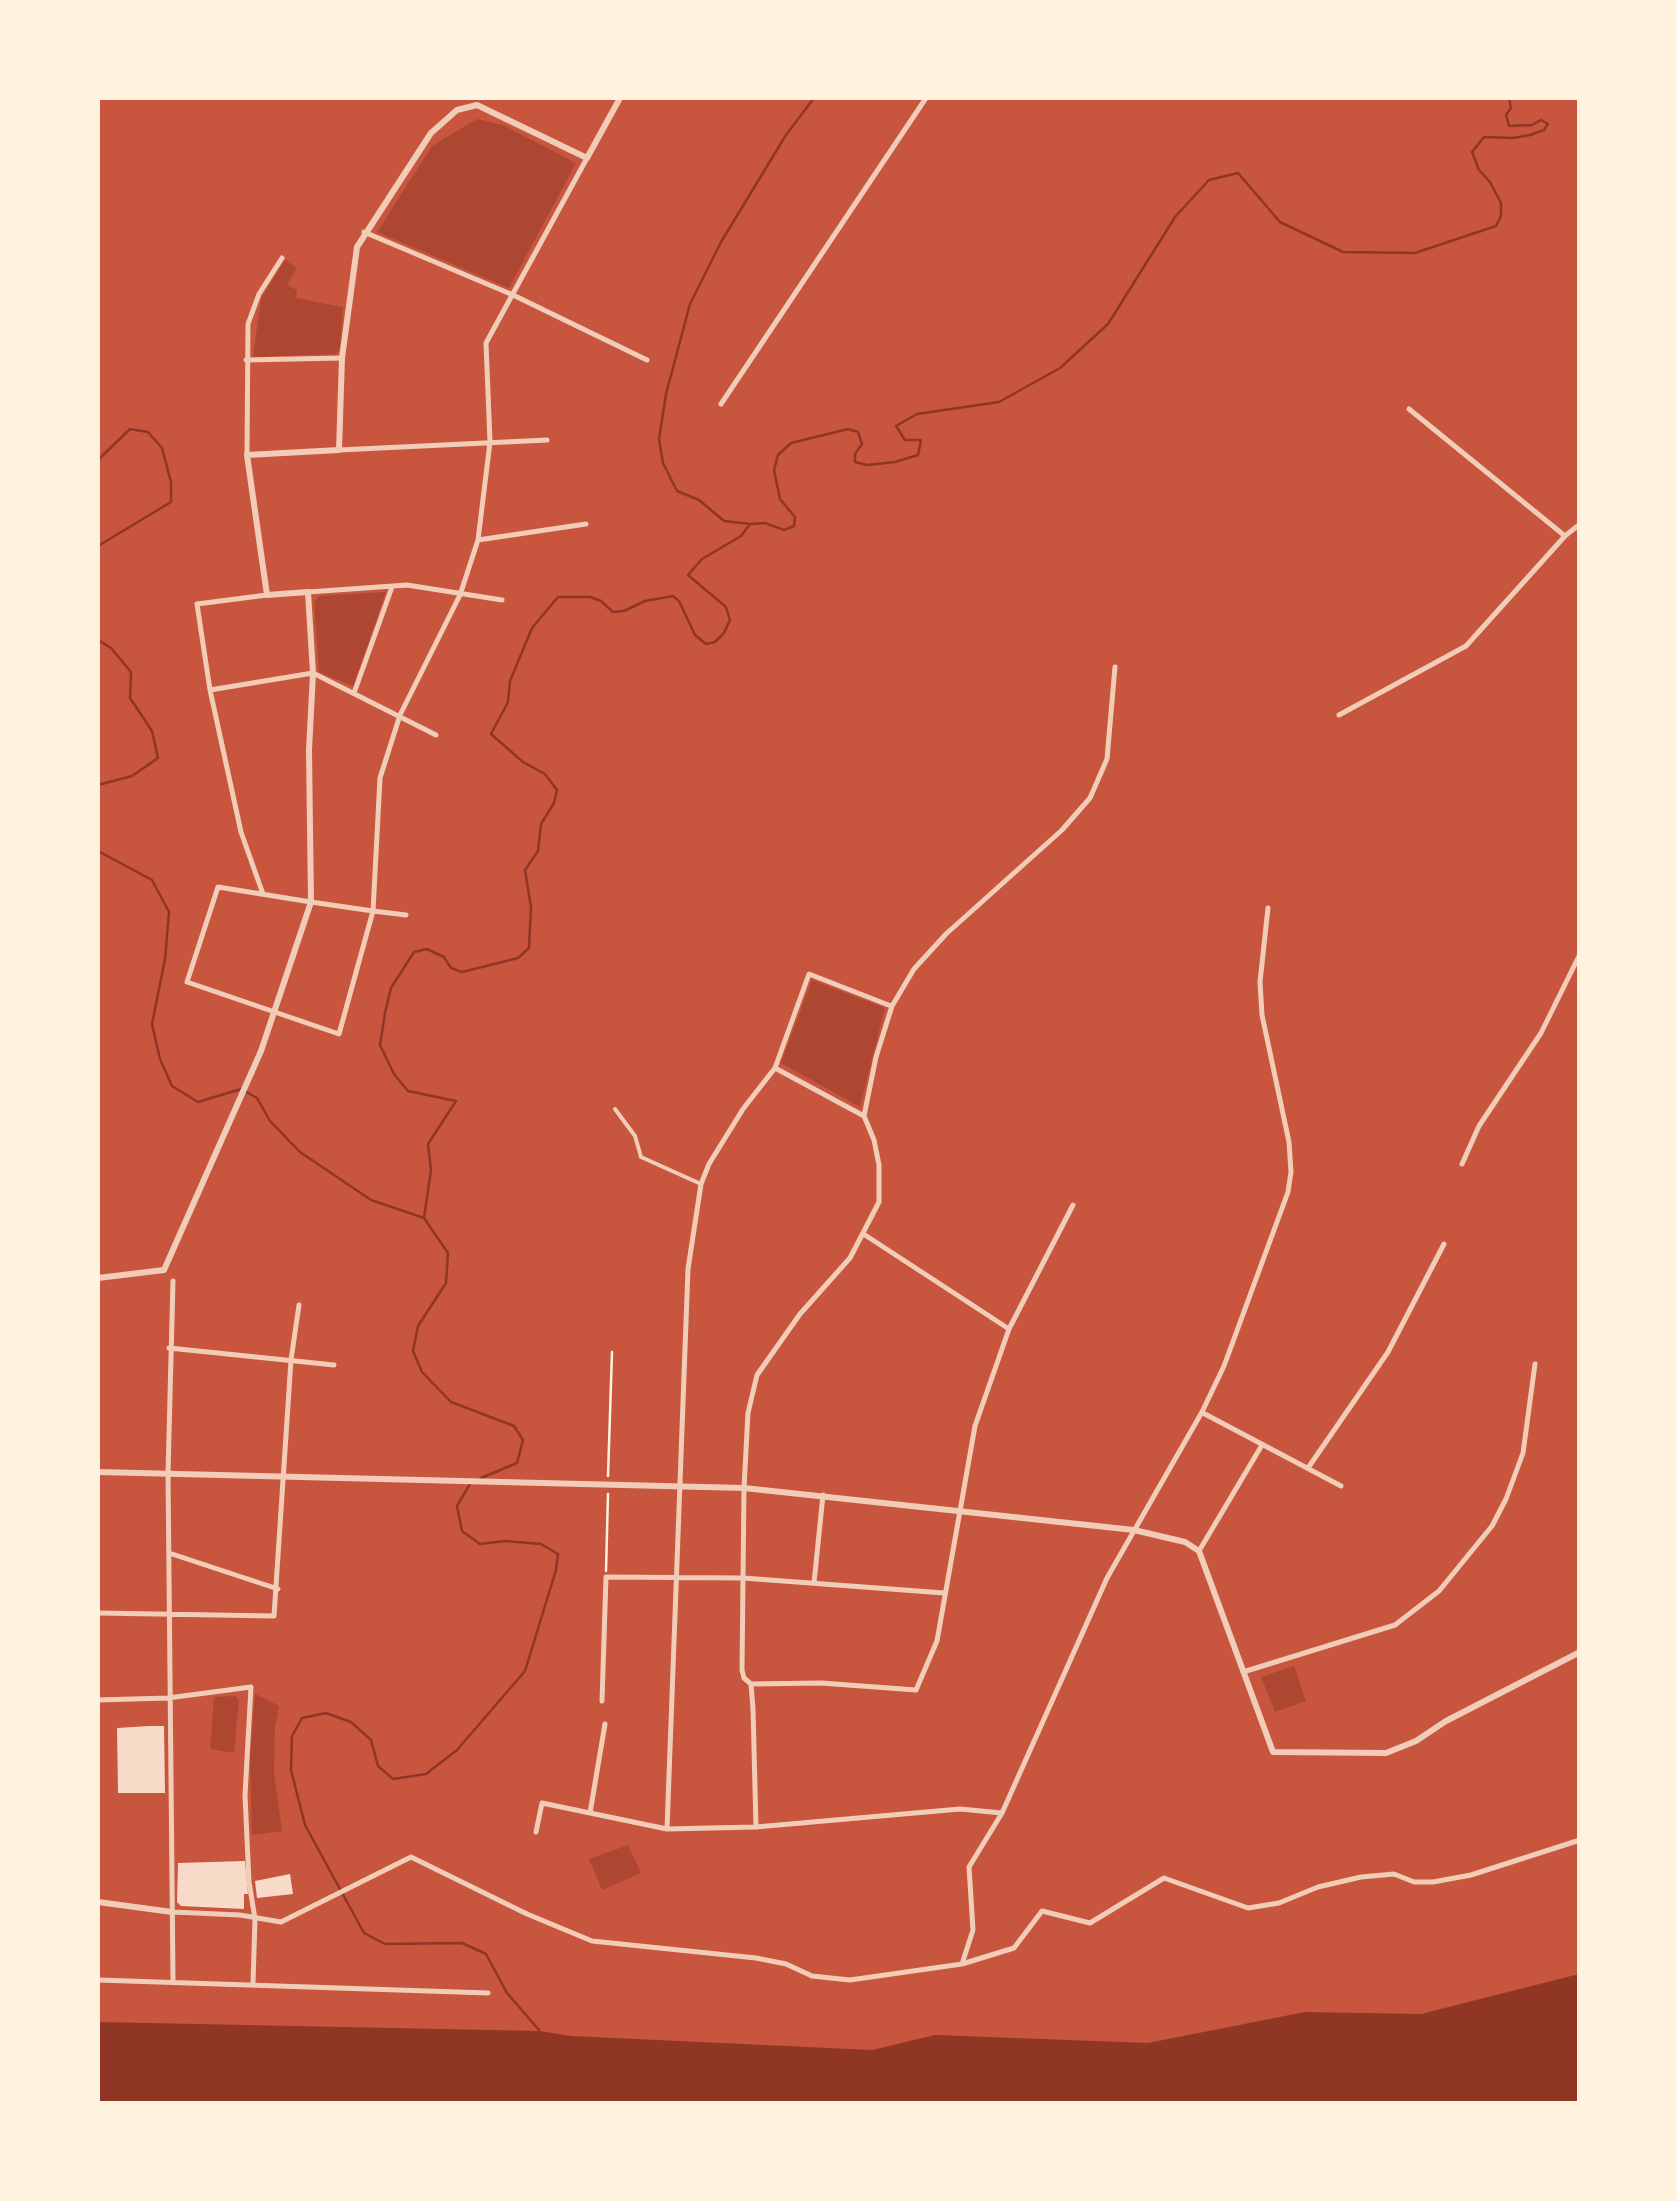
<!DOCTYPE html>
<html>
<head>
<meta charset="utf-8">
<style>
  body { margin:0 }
  #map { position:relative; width:1677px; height:2201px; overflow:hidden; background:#c8553d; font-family:Ubuntu,sans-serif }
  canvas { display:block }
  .frame { position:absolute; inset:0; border:100px solid #fff3e0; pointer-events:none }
</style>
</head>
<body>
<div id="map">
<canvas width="1677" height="2201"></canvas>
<div class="frame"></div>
</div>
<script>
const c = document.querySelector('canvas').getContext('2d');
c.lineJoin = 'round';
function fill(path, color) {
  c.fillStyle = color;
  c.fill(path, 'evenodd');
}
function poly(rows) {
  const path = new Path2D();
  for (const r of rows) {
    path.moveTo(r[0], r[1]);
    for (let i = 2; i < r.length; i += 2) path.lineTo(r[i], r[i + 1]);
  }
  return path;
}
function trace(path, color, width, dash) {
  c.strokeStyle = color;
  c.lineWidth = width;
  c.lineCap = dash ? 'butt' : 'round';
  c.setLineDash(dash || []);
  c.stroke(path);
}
fill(poly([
  [477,119,503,125,576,163,509,288,377,232,432,146],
  [285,260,297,268,287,285,297,290,296,298,343,307,340,349,336,354,253,357,261,299],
  [386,592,353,686,319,672,314,603,319,596],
  [812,980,885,1008,860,1107,781,1063],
  [1294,1666,1306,1701,1275,1712,1261,1677],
  [255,1694,279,1706,275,1727,274,1772,282,1831,252,1835,250,1757],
  [235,1696,239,1700,234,1753,210,1749,214,1697],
  [628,1845,641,1873,602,1890,589,1859]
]), '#ae4732');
fill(poly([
  [1579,1974,1579,2103,98,2103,98,2022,540,2031,571,2036,872,2050,935,2035,1148,2043,1305,2012,1421,2014]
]), '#8f3625');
trace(poly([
  [98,460,130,429,148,432,162,448,171,482,171,502,98,546],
  [750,524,724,521,699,500,677,491,663,463,659,439,666,394,690,304,721,242,786,135,814,98],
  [98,640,111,648,131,672,130,698,152,731,158,758,132,776,98,785],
  [98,851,152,880,169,912,165,959,152,1024,160,1059,172,1086,198,1102,241,1089,257,1098,270,1121,300,1152,371,1200,424,1218,448,1253,446,1283,418,1326,413,1351,422,1372,451,1402,514,1426,523,1440,517,1463,481,1478],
  [424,1218,431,1170,428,1144,456,1101,408,1091,394,1074,380,1045,385,1013,391,988,414,952,427,949,444,957,451,968,462,972,518,958,529,948,531,907,525,870,538,851,541,824,554,803,557,790,545,774,523,762,491,734,508,702,510,681,532,628,558,597,590,597,601,601,613,612,624,611,645,601,673,596,679,601,695,635,706,644,715,642,724,633,730,620,726,607,688,575,702,559,741,536,750,524,765,523,784,530,794,526,795,517,780,499,774,470,778,455,791,443,848,429,858,432,862,444,855,454,855,462,867,465,895,462,918,455,921,440,905,440,896,426,917,414,999,402,1060,368,1108,324,1175,217,1209,180,1238,173,1280,222,1343,252,1415,253,1496,226,1501,216,1501,203,1490,182,1479,170,1472,152,1484,137,1513,138,1530,135,1544,130,1548,124,1541,120,1532,125,1509,126,1506,115,1511,108,1509,98],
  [470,1484,457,1506,462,1531,480,1544,505,1541,541,1544,558,1554,556,1570,525,1671,457,1750,426,1774,393,1779,378,1766,371,1740,351,1722,326,1713,302,1718,292,1736,291,1770,305,1825,364,1933,385,1944,462,1943,486,1954,507,1993,539,2030]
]), '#8f3625', 2.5);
fill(poly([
  [149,1726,164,1726,165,1793,118,1793,117,1728],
  [245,1861,248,1894,244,1894,244,1909,181,1906,177,1902,178,1863],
  [290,1874,293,1894,257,1898,255,1881]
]), '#f7dbc8');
trace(poly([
  [608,1476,612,1352],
  [606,1571,608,1494]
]), '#fff3e0', 2.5);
trace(poly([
  [615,1109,635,1136,641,1157,701,1184]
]), '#f1ccb7', 4);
trace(poly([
  [364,232,513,295,647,360],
  [246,360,342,358],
  [721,404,926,98],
  [1409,409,1565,536],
  [339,450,547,440],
  [247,455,248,324,259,294,282,258],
  [478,540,586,524],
  [308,592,407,585,502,600],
  [210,690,313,673,436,735],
  [354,693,392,587],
  [1339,715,1466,646,1565,536,1580,524],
  [263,894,241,832,210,690,197,604,267,595],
  [406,915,373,911,311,902,218,887,187,982,339,1034,373,911,380,778,400,715,460,595,478,540,490,442,486,343,587,158],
  [775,1068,864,1116],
  [1462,1164,1479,1126,1541,1033,1580,954],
  [865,1235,1009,1329],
  [173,1281,168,1473,173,1980],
  [169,1348,334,1365],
  [1203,1413,1341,1486],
  [1308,1468,1388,1352,1444,1244],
  [1199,1551,1262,1445],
  [172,1554,278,1589],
  [814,1583,823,1495],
  [98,1613,274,1616,291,1360,299,1305],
  [1243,1672,1395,1625,1439,1591,1492,1526,1506,1499,1523,1453,1535,1364],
  [751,1684,821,1683,916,1690,937,1641,975,1426,1009,1329,1073,1205],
  [98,1700,168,1698,251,1687,245,1795,249,1882,255,1919,253,1983],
  [602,1701,606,1577,743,1578,944,1593],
  [590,1813,605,1724],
  [756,1827,753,1709,751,1684,744,1678,742,1670,744,1488,748,1413,757,1375,800,1314,850,1258,879,1202,879,1165,874,1140,864,1116,876,1057,892,1006,914,969,946,934,1062,830,1090,798,1107,759,1115,667],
  [667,1829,688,1269,701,1184,709,1164,743,1109,775,1068,809,974,891,1006],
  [536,1832,542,1803,667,1829,756,1827,960,1809,1002,1813],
  [173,1912,240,1915,281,1922,411,1857,527,1914,592,1941,756,1958,786,1964,812,1976,850,1980,962,1964,1014,1948,1042,1911,1090,1923,1164,1878,1248,1908,1279,1903,1318,1887,1361,1877,1394,1874,1414,1882,1433,1882,1471,1875,1580,1840],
  [962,1964,973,1930,969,1867,1002,1813,1107,1578,1202,1412,1224,1366,1288,1192,1291,1172,1289,1142,1262,1015,1260,982,1268,908],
  [98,1980,488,1993]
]), '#f1ccb7', 5);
trace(poly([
  [98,1278,164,1270,261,1051,311,902,309,750,313,673,308,592,267,595,247,455,339,450,342,358,357,247,431,133,457,110,477,105,587,158,620,98],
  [98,1472,744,1488,1134,1530,1185,1542,1199,1551,1273,1752,1386,1753,1416,1741,1446,1721,1580,1652],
  [98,1902,172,1912]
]), '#f1ccb7', 6);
</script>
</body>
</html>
